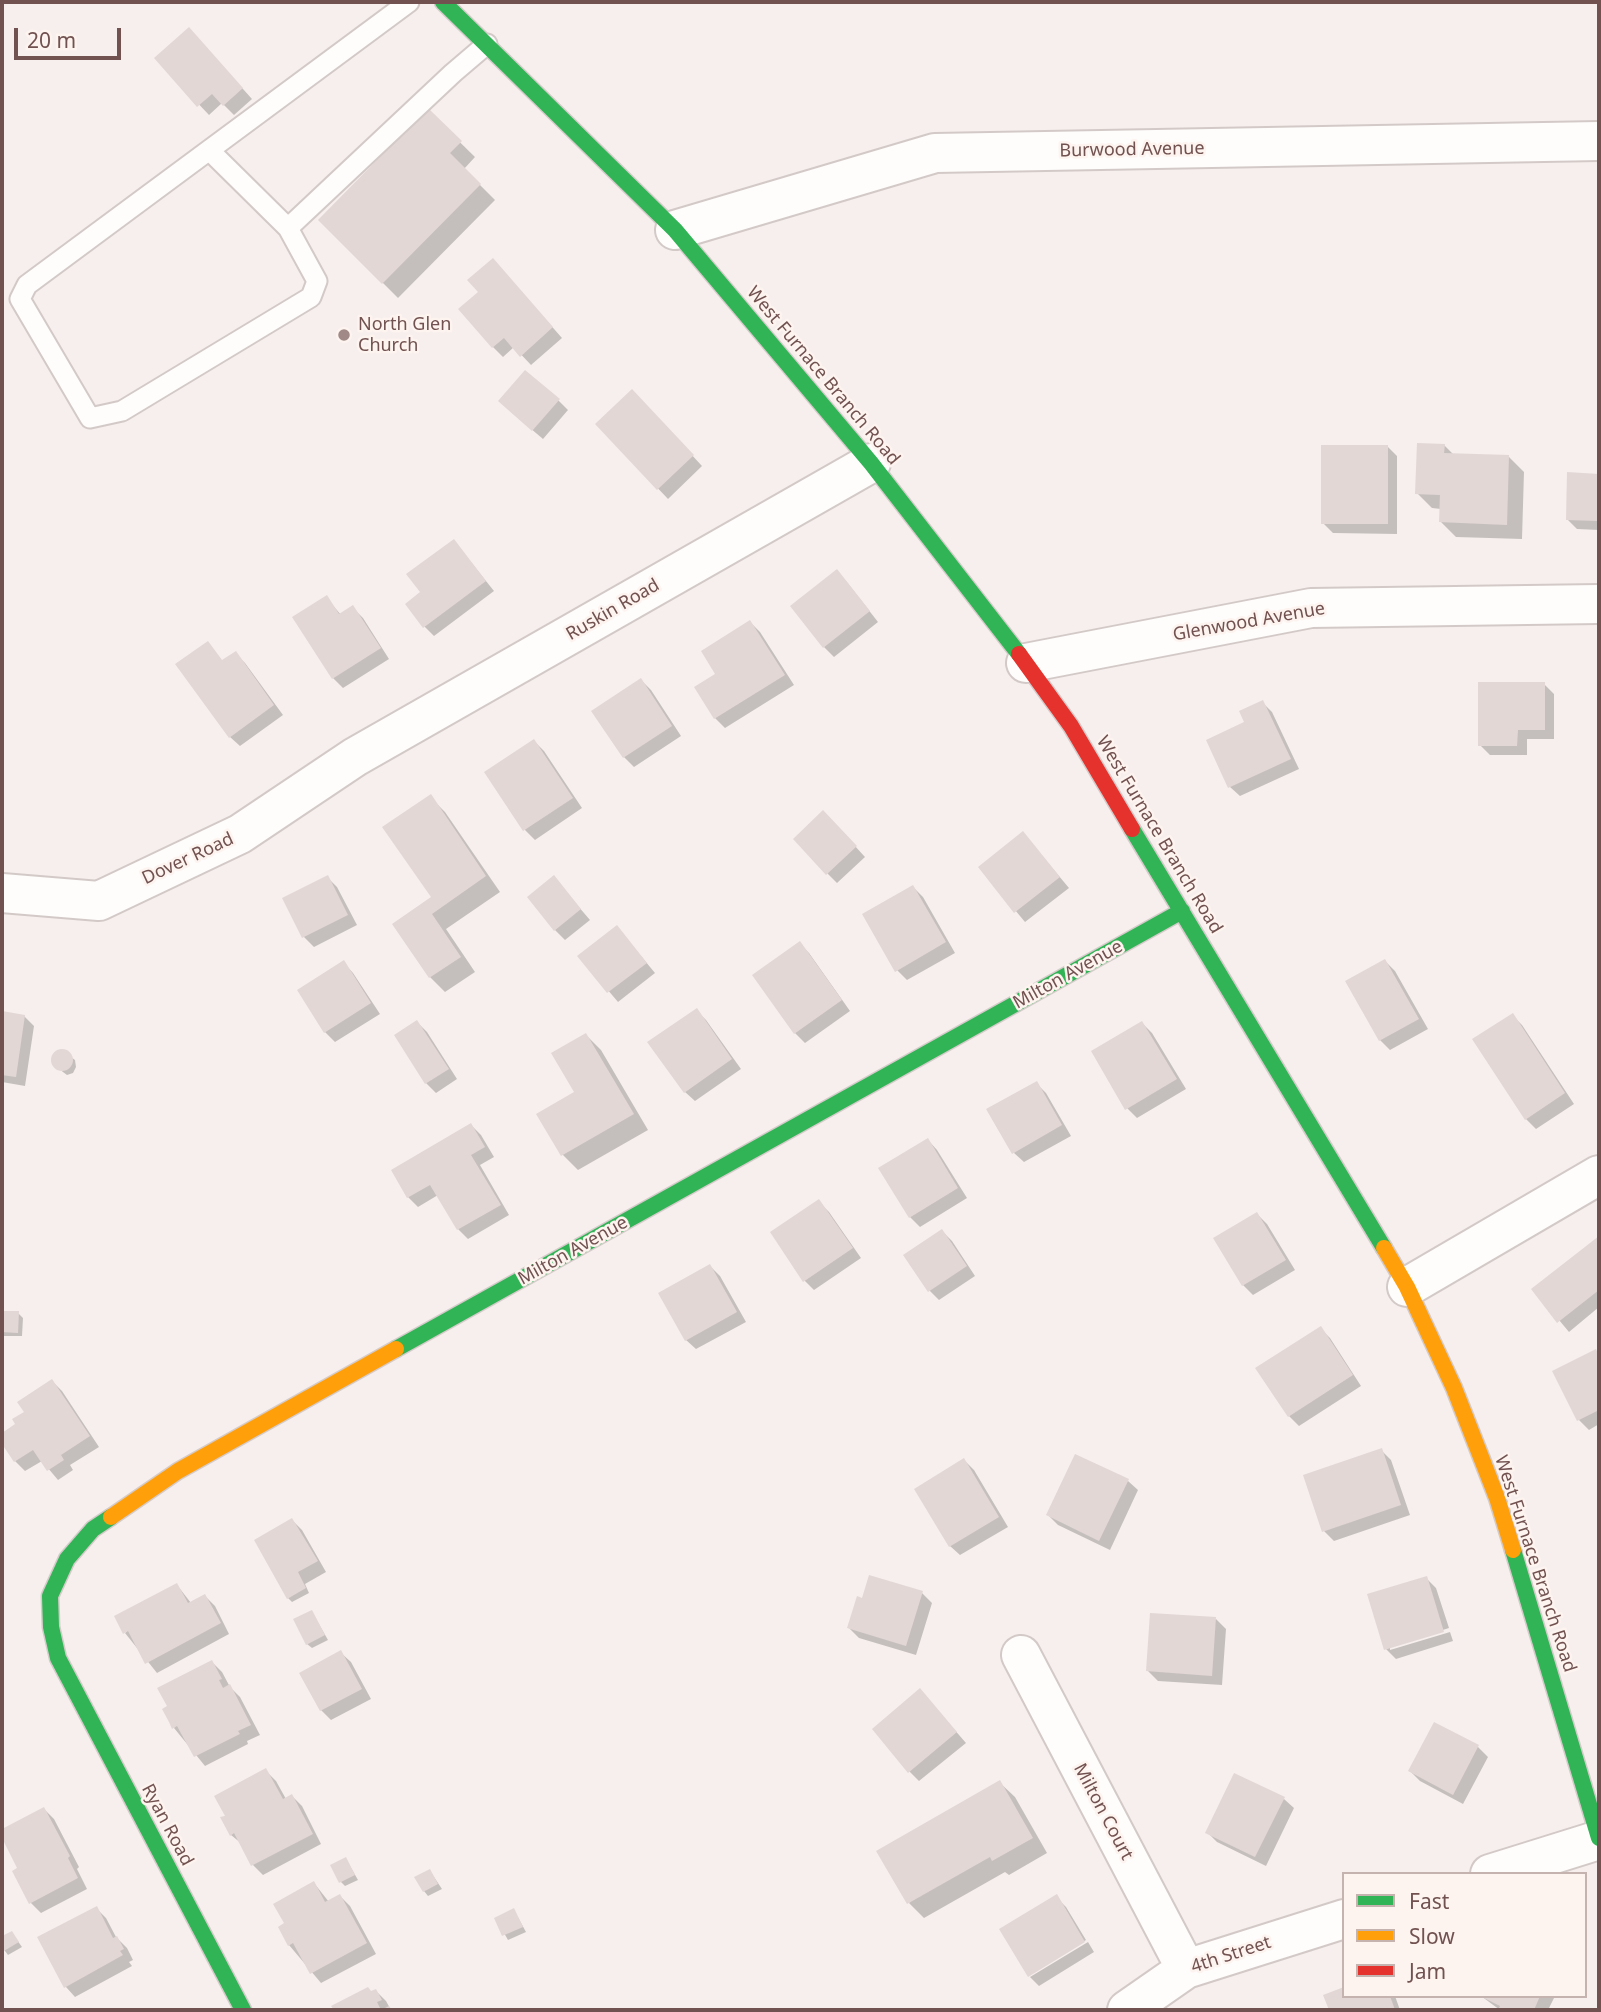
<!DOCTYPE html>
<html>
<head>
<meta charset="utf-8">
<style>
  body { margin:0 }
  #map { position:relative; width:1601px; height:2012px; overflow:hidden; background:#f6efed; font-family:"Noto Sans",sans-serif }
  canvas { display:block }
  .frame { position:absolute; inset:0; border:4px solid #715250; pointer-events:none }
  .legend { position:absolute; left:1342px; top:1872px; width:245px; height:126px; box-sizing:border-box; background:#fdf3ef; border:2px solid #c5b3af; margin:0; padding:9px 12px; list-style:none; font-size:21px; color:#715250 }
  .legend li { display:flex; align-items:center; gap:14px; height:35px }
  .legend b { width:35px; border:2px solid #c5b3af }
  .scale { position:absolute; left:14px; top:28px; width:107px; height:32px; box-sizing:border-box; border:4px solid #715250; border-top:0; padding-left:9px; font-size:21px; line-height:24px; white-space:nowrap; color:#715250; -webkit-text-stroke:5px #fdf3ef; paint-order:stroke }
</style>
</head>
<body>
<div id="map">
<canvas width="1601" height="2012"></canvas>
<div class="frame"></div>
<ul class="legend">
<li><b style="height:9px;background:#30b455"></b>Fast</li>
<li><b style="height:9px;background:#ff9f0a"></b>Slow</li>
<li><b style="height:9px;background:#e5322d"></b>Jam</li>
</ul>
<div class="scale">20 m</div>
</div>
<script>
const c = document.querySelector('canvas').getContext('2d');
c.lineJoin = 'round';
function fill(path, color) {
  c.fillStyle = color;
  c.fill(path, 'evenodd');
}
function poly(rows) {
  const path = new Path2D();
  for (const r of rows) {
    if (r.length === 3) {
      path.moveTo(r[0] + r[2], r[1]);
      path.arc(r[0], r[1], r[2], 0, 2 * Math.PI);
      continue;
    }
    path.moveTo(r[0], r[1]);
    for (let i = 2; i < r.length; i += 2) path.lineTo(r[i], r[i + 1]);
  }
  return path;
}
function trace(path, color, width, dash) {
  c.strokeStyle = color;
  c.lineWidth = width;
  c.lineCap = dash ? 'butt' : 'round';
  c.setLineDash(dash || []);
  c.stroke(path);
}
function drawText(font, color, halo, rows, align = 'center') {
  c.font = font + ' "Noto Sans",sans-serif';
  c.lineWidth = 5;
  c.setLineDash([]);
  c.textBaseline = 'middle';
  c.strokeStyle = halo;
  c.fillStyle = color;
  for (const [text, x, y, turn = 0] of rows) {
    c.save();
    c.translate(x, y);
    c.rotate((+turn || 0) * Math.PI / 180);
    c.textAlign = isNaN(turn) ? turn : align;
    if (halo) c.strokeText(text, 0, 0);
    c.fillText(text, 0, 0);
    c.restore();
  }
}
fill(poly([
  [199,40,252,99,234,115,222,103,209,115,156,59],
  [428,111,475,157,464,169,495,200,398,298,320,220],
  [502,270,562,338,531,365,514,347,503,357,493,347],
  [558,400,568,410,543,439,510,411],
  [642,401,702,466,668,499,597,424],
  [1444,445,1454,455,1509,457,1524,472,1522,539,1456,537,1441,522,1441,509,1432,508,1417,493],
  [1387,446,1397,456,1397,534,1333,533,1323,523],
  [1569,474,1599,476,1599,530,1577,529,1567,519],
  [454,541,494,591,434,636,424,626,422,593],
  [846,581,878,622,834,657,824,647],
  [326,597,341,615,353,608,363,618,389,659,343,688,333,678],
  [750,622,760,632,794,685,725,728,715,718],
  [207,643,223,662,235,653,245,663,283,715,240,746,230,737],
  [641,680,651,690,681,736,634,767,624,757],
  [1544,684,1554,694,1554,739,1527,739,1527,755,1490,755,1480,745],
  [1262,702,1272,712,1299,769,1240,796,1230,787,1247,723],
  [534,741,544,751,582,808,535,840,525,830],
  [430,797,445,812,500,892,446,929,475,972,445,992,430,977,394,924,433,898],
  [833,822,865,857,837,883,827,873],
  [1023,833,1069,888,1025,922,980,868],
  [327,877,337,887,357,925,314,947,304,937,285,898],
  [554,878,590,920,565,940,555,930],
  [913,887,923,897,955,953,907,980,897,970],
  [617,927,655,973,618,1002,579,956],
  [799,943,809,953,850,1011,805,1043,795,1033],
  [1385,961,1395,971,1428,1029,1390,1050,1380,1040],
  [344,963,353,973,380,1014,335,1042,325,1032,299,991],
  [696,1010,706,1020,741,1069,695,1101,685,1092],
  [2,1013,24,1016,34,1026,25,1086,2,1082],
  [1512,1015,1522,1025,1574,1104,1536,1129,1526,1119],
  [417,1022,427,1032,457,1079,436,1093,426,1083,396,1035],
  [1142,1023,1152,1033,1186,1089,1137,1118,1127,1108],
  [586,1035,601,1050,648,1130,578,1170,563,1155,539,1114,576,1093],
  [63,1051,75,1060,76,1067,73,1073,67,1075,55,1066,53,1059,56,1053],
  [1036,1083,1046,1093,1071,1136,1024,1162,1014,1153],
  [471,1125,481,1135,494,1157,480,1165,509,1215,468,1239,458,1229,438,1195,418,1207,408,1197,393,1171],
  [928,1140,937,1150,967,1198,920,1227,910,1217],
  [819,1202,829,1212,861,1258,814,1290,804,1280],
  [1257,1214,1267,1224,1295,1270,1253,1295,1243,1285],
  [942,1231,952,1241,975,1276,939,1300,929,1290],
  [1599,1238,1599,1307,1569,1332,1534,1290],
  [710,1266,720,1276,746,1322,696,1349,686,1340],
  [2,1313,18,1313,23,1318,22,1336,2,1336],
  [1320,1328,1330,1338,1361,1386,1299,1426,1289,1416],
  [1595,1351,1599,1355,1599,1424,1589,1430,1579,1420],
  [52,1381,62,1391,99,1447,70,1465,73,1470,58,1480,42,1461,25,1471,15,1461,2,1440,2,1435,18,1425],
  [1381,1450,1391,1460,1410,1515,1334,1541,1324,1531],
  [964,1460,974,1470,1008,1527,960,1555,950,1546],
  [1128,1481,1138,1490,1110,1550,1058,1525,1048,1515],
  [292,1520,302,1530,326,1572,305,1584,309,1593,292,1602,288,1598],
  [1426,1578,1436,1588,1449,1628,1390,1647,1390,1650,1450,1632,1453,1641,1396,1659,1386,1649],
  [177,1585,191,1603,205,1596,215,1606,229,1634,157,1673,125,1633],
  [922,1593,932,1603,916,1655,859,1638,849,1628,863,1600],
  [312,1612,328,1640,312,1648,307,1644],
  [1216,1619,1226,1629,1222,1685,1158,1681,1148,1671],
  [341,1653,351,1662,371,1699,331,1720,321,1710],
  [212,1662,222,1672,230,1687,240,1697,260,1735,247,1741,248,1744,205,1766,174,1728],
  [920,1690,966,1743,919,1781,909,1771],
  [1435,1724,1478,1747,1488,1757,1463,1804,1420,1781,1410,1771],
  [266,1771,276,1781,286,1799,292,1796,302,1806,321,1844,263,1875,253,1865,242,1844,231,1835,227,1816],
  [999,1782,1015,1797,1047,1853,1009,1875,1005,1872,924,1918,909,1903],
  [1284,1799,1294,1808,1266,1866,1217,1842,1207,1832],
  [44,1809,54,1819,79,1867,77,1869,87,1889,41,1913,31,1903,20,1869,2,1831],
  [346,1859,358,1880,345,1886,341,1882],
  [430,1871,442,1889,428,1896,424,1891],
  [314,1883,329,1902,340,1896,350,1906,376,1954,321,1983,289,1945,286,1924],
  [1056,1897,1066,1907,1086,1940,1029,1974],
  [96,1908,106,1918,116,1937,127,1948,133,1960,129,1962,132,1966,75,1997,66,1987,40,1938],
  [514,1910,526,1932,508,1940,496,1919],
  [12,1933,22,1947,8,1955,2,1947,2,1938],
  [1088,1942,1094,1952,1039,1986,1030,1977],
  [376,1991,386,2001,391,2010,336,2010,334,2007],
  [1325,1996,1395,1996,1400,2010,1330,2010],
  [1481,1996,1555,1996,1548,2010,1500,2010]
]), '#0003');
fill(poly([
  [189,27,243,88,223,106,212,94,197,107,154,58],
  [428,108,462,141,450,153,481,184,382,284,318,220],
  [493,258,553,327,520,357,504,338,492,348,458,309,478,292,467,280],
  [525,370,560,399,532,431,498,401],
  [632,389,694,455,657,490,595,424],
  [1417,443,1445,444,1444,453,1509,455,1507,525,1439,522,1440,495,1415,494],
  [1321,445,1388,445,1388,524,1321,524],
  [1567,472,1599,474,1599,521,1566,520],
  [454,539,486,581,423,628,405,604,420,592,406,574],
  [837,569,870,611,823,648,790,606],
  [327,595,339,614,353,605,381,648,332,679,292,617],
  [750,620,785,675,714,719,694,687,715,674,701,651],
  [208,641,222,660,236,651,274,705,229,738,175,664],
  [641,678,672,726,623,758,591,711],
  [1478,682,1545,682,1545,730,1518,730,1517,746,1478,746],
  [1263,700,1291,759,1228,788,1206,740,1244,722,1239,711],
  [534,739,573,798,523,831,484,772],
  [431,794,486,876,432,914,461,957,429,978,392,924,431,897,382,827],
  [823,810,857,846,826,875,793,839],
  [1023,831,1060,877,1014,913,978,867],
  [328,875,348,915,302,938,282,898],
  [554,875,581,909,554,931,527,897],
  [913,885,946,942,895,972,862,914],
  [617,925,647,963,607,993,577,956],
  [800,941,842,1000,794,1034,752,975],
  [1385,959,1419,1019,1379,1041,1345,981],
  [344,960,371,1003,324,1033,297,990],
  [697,1008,732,1059,684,1093,647,1042],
  [2,1011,25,1015,16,1077,2,1075],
  [1513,1013,1565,1093,1525,1120,1472,1039],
  [417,1020,449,1069,425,1084,394,1035],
  [1142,1021,1177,1079,1125,1110,1091,1051],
  [586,1033,634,1114,561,1156,536,1114,574,1092,551,1053],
  [62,1060,11],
  [1037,1081,1062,1125,1012,1154,986,1109],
  [471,1123,485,1147,471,1155,501,1205,457,1230,430,1185,407,1198,391,1170],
  [928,1138,958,1188,909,1218,878,1168],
  [819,1199,853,1248,803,1282,770,1232],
  [1257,1212,1286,1260,1242,1286,1213,1238],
  [942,1229,967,1266,928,1292,903,1255],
  [1599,1236,1599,1290,1557,1323,1531,1289],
  [710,1264,737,1312,685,1341,658,1293],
  [2,1311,19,1311,18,1333,2,1332],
  [1321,1326,1353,1375,1288,1417,1255,1368],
  [1596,1349,1599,1356,1599,1410,1577,1421,1552,1371],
  [52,1379,90,1436,61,1455,64,1460,47,1471,33,1450,14,1462,2,1444,2,1433,15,1424,12,1419,24,1412,17,1402],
  [1382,1448,1401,1505,1322,1532,1303,1475],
  [1075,1454,1129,1479,1099,1541,1046,1515],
  [964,1458,999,1517,949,1547,914,1489],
  [292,1518,318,1561,298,1572,306,1588,287,1599,254,1540],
  [869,1575,923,1591,906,1646,847,1628,857,1596,862,1598],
  [1427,1576,1444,1632,1384,1650,1367,1594],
  [177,1583,188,1603,205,1594,221,1623,145,1664,128,1631,123,1634,114,1616],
  [312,1610,325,1635,306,1645,293,1619],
  [1150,1613,1216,1617,1212,1676,1146,1671],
  [341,1650,362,1689,320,1711,299,1673],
  [212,1660,222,1679,219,1680,223,1688,230,1684,251,1725,238,1731,240,1734,194,1757,177,1726,172,1729,169,1722,162,1709,167,1706,157,1688],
  [920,1688,957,1732,908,1773,872,1729],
  [1434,1722,1479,1745,1453,1795,1408,1771],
  [266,1768,283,1799,292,1794,313,1834,251,1866,234,1833,230,1836,229,1834,220,1817,225,1816,214,1796],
  [1234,1773,1285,1797,1255,1857,1205,1833],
  [1000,1780,1033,1838,992,1861,990,1857,907,1904,876,1851],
  [44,1807,70,1856,68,1858,78,1878,29,1904,12,1871,17,1868,2,1838,2,1829],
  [346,1857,355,1875,339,1883,330,1865],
  [430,1869,438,1884,423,1892,414,1877],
  [314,1881,325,1902,340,1894,367,1943,310,1974,293,1943,288,1946,278,1927,284,1923,273,1904],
  [1057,1894,1085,1942,1028,1977,999,1929],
  [97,1906,113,1938,117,1936,124,1949,120,1951,123,1955,64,1988,37,1937],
  [514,1908,523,1927,502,1936,494,1918],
  [12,1931,19,1942,2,1952,2,1936],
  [368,1987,371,1991,376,1989,382,2000,377,2002,381,2010,389,2006,392,2010,334,2010,331,2006],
  [1344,1987,1344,1996,1390,1996,1395,2010,1329,2010,1323,1995],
  [1480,1996,1540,1996,1534,2010,1498,2010,1500,2006]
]), '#e2d7d5');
const lane = poly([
  [210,151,288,228,317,281,311,297,122,411,90,418,20,299,27,285,409,2],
  [288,228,453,73,487,44]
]);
const street = poly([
  [675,230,935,153,1599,141],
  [1026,663,1311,608,1599,604],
  [2,893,99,901,240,834,355,757,871,463],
  [1407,1287,1599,1175],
  [1021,1655,1186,1969],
  [1490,1874,1599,1840],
  [1127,2010,1186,1969,1344,1919]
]);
const fast = poly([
  [443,2,675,230,871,463,1019,654],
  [1132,829,1384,1248],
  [396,1349,1182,911],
  [111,1517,93,1529,67,1559,50,1596,51,1627,58,1658,243,2010],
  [1513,1550,1599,1838]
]);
const slow = poly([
  [1384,1248,1407,1287,1454,1388,1497,1498,1513,1550],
  [111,1517,178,1471,396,1349]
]);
const jam = poly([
  [1019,654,1071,726,1132,829]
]);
trace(lane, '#d3cac8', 23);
trace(street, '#d3cac8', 42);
trace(fast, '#d5cbca', 19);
trace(slow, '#d5cbca', 19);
trace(jam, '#d5cbca', 19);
trace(lane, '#fefdfc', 19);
trace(street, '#fefdfc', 38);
trace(fast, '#30b455', 16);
trace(slow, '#ff9f0a', 16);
trace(jam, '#e5322d', 16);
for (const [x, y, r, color] of [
  [344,335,7,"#a08987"]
]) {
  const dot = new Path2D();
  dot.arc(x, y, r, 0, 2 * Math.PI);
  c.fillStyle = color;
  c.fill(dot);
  trace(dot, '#fdf3ef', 2.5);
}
drawText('18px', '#715250', '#fdf3ef', [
  ["Burwood Avenue",1132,150,-1],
  ["West Furnace Branch Road",823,376,50],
  ["Ruskin Road",613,610,-30],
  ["Glenwood Avenue",1249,622,-10],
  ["West Furnace Branch Road",1159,835,59],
  ["Dover Road",188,859,-25],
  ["Milton Avenue",1068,975,-29],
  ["Milton Avenue",573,1251,-29],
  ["West Furnace Branch Road",1535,1564,72],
  ["Milton Court",1103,1812,62],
  ["Ryan Road",167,1825,62],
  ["4th Street",1231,1955,-18]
]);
drawText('18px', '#715250', '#fdf3ef', [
  ["North Glen",358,325],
  ["Church",358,346]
], 'left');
</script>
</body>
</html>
